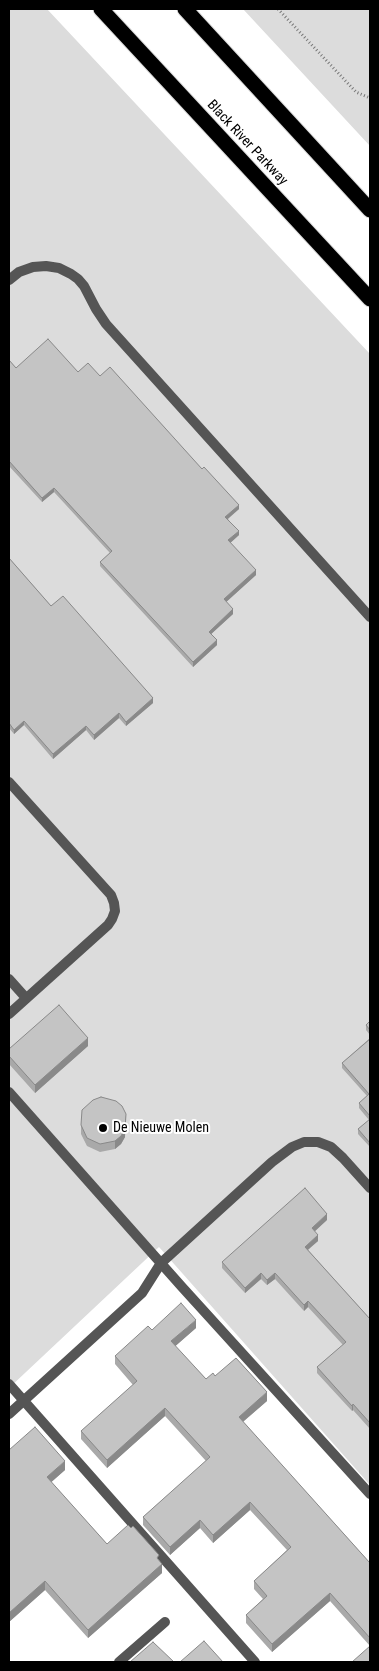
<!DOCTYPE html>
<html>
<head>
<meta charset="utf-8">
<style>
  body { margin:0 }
  #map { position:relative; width:379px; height:1671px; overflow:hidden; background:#fff; font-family:"Roboto Condensed",sans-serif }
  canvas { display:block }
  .frame { position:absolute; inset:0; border:10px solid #000; pointer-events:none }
</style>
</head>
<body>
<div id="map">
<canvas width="379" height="1671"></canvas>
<div class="frame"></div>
</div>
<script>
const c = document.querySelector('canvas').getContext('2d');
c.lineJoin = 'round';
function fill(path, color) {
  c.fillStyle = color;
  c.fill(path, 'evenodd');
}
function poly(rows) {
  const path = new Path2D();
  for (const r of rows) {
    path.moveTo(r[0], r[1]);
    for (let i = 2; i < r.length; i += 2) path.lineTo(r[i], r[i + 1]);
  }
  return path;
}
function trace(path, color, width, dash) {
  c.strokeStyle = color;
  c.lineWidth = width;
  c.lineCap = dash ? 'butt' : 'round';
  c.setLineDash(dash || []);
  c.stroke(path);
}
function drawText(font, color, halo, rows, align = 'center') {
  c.font = font + ' "Roboto Condensed",sans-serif';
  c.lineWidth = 4;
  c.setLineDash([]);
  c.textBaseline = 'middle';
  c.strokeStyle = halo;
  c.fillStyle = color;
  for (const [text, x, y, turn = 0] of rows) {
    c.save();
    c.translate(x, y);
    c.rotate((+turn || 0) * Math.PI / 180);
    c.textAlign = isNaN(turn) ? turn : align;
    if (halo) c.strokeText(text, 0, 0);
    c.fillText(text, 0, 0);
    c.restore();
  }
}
fill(poly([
  [9,9,47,9,370,354,370,1485,159,1247,9,1388],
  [243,9,370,9,370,146]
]), '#dcdcdc');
const motorway = poly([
  [101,9,370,299],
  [185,9,370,210]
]);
trace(motorway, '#dbdbdb', 17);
trace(poly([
  [278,9,356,92,370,98]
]), '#777', 3, [1, 2.5]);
trace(poly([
  [9,280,19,272,33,267,46,266,59,268,71,274,78,279,84,286,96,309,106,324,370,617],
  [9,782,111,895,114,903,115,911,112,919,108,925,9,1014],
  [9,979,26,998],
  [9,1092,182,1287,370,1494],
  [9,1384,255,1662],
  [9,1414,142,1293,161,1263,272,1162,292,1147,304,1142,318,1142,331,1147,343,1158,370,1188],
  [119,1662,165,1622]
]), '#555', 10);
trace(motorway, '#000', 15);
fill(poly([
  [9,360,16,368,78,372,100,376,239,509,228,519,239,535,230,543,256,575,226,602,233,614,211,634,217,645,193,667,100,566,100,562,110,553,54,492,42,502,9,466],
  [9,558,51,606,153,703,126,726,119,718,94,740,86,730,53,759,24,725,14,734,9,728],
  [370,1021,370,1035,366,1030,366,1025],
  [370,1038,370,1147,358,1134,358,1129,369,1120,359,1108,359,1103,367,1096,342,1068,342,1063],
  [88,1046,35,1093,9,1064,9,1049],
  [81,1125,125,1137,121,1144,115,1149,100,1152,87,1146,81,1134],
  [327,1220,314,1231,318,1241,308,1250,370,1319,370,1429,353,1410,352,1411,317,1373,317,1367,343,1345,308,1307,304,1311,275,1279,267,1285,261,1279,245,1293,222,1268,222,1262],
  [196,1328,175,1346,206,1379,215,1376,267,1401,243,1422,370,1563,370,1646,330,1601,272,1652,246,1623,246,1615,263,1599,254,1589,254,1581,287,1550,250,1510,213,1543,200,1528,170,1555,143,1525,143,1517,206,1461,165,1416,107,1468,81,1439,81,1431,133,1385,115,1364,115,1356,152,1330],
  [9,1450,65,1470,51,1482,107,1544,159,1560,162,1573,88,1638,45,1590,9,1622]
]), '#a9a9a9');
fill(poly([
  [54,488,54,492,42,502,42,498],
  [239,505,239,509,225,521,225,517],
  [239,531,239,535,228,545,228,540],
  [256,570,256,575,224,604,224,599],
  [233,609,233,614,209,636,209,632],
  [217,640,217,645,193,667,193,662],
  [153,698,153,703,126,726,126,722],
  [119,713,119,718,94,740,94,735],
  [24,721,24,725,14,734,14,730],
  [86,726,86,730,53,759,53,754],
  [88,1038,88,1046,35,1093,35,1085],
  [126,1114,125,1137,121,1144,115,1149,115,1141],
  [327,1214,327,1220,312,1234,312,1228],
  [318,1235,318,1241,305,1252,305,1247],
  [261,1273,261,1279,245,1293,245,1288],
  [275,1273,275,1279,267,1285,267,1280],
  [308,1301,308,1307,304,1311,304,1305],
  [196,1320,196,1328,171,1350,171,1341],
  [267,1392,267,1401,239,1425,239,1417],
  [353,1404,353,1410,352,1411,352,1406],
  [165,1408,165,1416,107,1468,107,1460],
  [65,1461,65,1470,47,1486,47,1477],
  [250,1502,250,1510,213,1543,213,1535],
  [200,1520,200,1528,170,1555,170,1547],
  [162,1564,162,1573,88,1638,88,1630],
  [45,1581,45,1590,9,1622,9,1613],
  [330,1593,330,1601,272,1652,272,1644]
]), '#898989');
const building = poly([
  [48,339,78,372,88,363,100,376,110,367,202,469,204,467,239,505,225,517,239,531,228,540,256,570,224,599,233,609,209,632,217,640,193,662,100,562,112,551,54,488,42,498,9,461,9,360,16,368,48,339],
  [9,558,51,606,63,596,153,698,126,722,119,713,94,735,86,726,53,754,24,721,14,730,9,723,9,558],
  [59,1005,88,1038,35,1085,9,1056,9,1049,59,1005],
  [370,1021,370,1030,366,1025,370,1021],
  [370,1039,370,1116,359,1103,369,1094,342,1063,370,1039],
  [101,1097,116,1101,122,1106,126,1114,125,1129,121,1136,115,1141,100,1144,87,1138,81,1125,82,1110,93,1100,101,1097],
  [370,1119,370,1143,358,1129,370,1119],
  [305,1188,327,1214,312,1228,318,1235,305,1247,370,1319,370,1423,353,1404,352,1406,317,1367,346,1342,308,1301,304,1305,275,1273,267,1280,261,1273,245,1288,222,1262,305,1188],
  [181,1303,196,1320,171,1341,206,1379,213,1373,215,1376,236,1358,267,1392,239,1417,370,1563,370,1638,330,1593,272,1644,246,1615,267,1596,254,1581,291,1547,250,1502,213,1535,200,1520,170,1547,143,1517,210,1457,165,1408,107,1460,81,1431,137,1381,115,1356,148,1326,152,1330,181,1303],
  [35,1427,65,1461,47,1477,107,1544,128,1525,131,1528,133,1526,159,1555,157,1558,162,1564,88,1630,45,1581,9,1613,9,1450,35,1427],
  [204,1641,223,1662,180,1662,204,1641],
  [153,1642,174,1662,130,1662,153,1642],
  [370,1646,370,1662,352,1662,370,1646]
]);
fill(building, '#c4c4c4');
trace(building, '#898989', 1);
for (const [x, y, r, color] of [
  [103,1128,5,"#000"]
]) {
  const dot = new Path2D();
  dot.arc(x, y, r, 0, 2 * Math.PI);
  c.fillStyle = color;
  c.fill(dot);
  trace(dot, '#fff', 2);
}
drawText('14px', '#000', '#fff', [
  ["Black River Parkway",247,143,47]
]);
drawText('14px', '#000', '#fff', [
  ["De Nieuwe Molen",113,1128]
], 'left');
</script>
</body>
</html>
